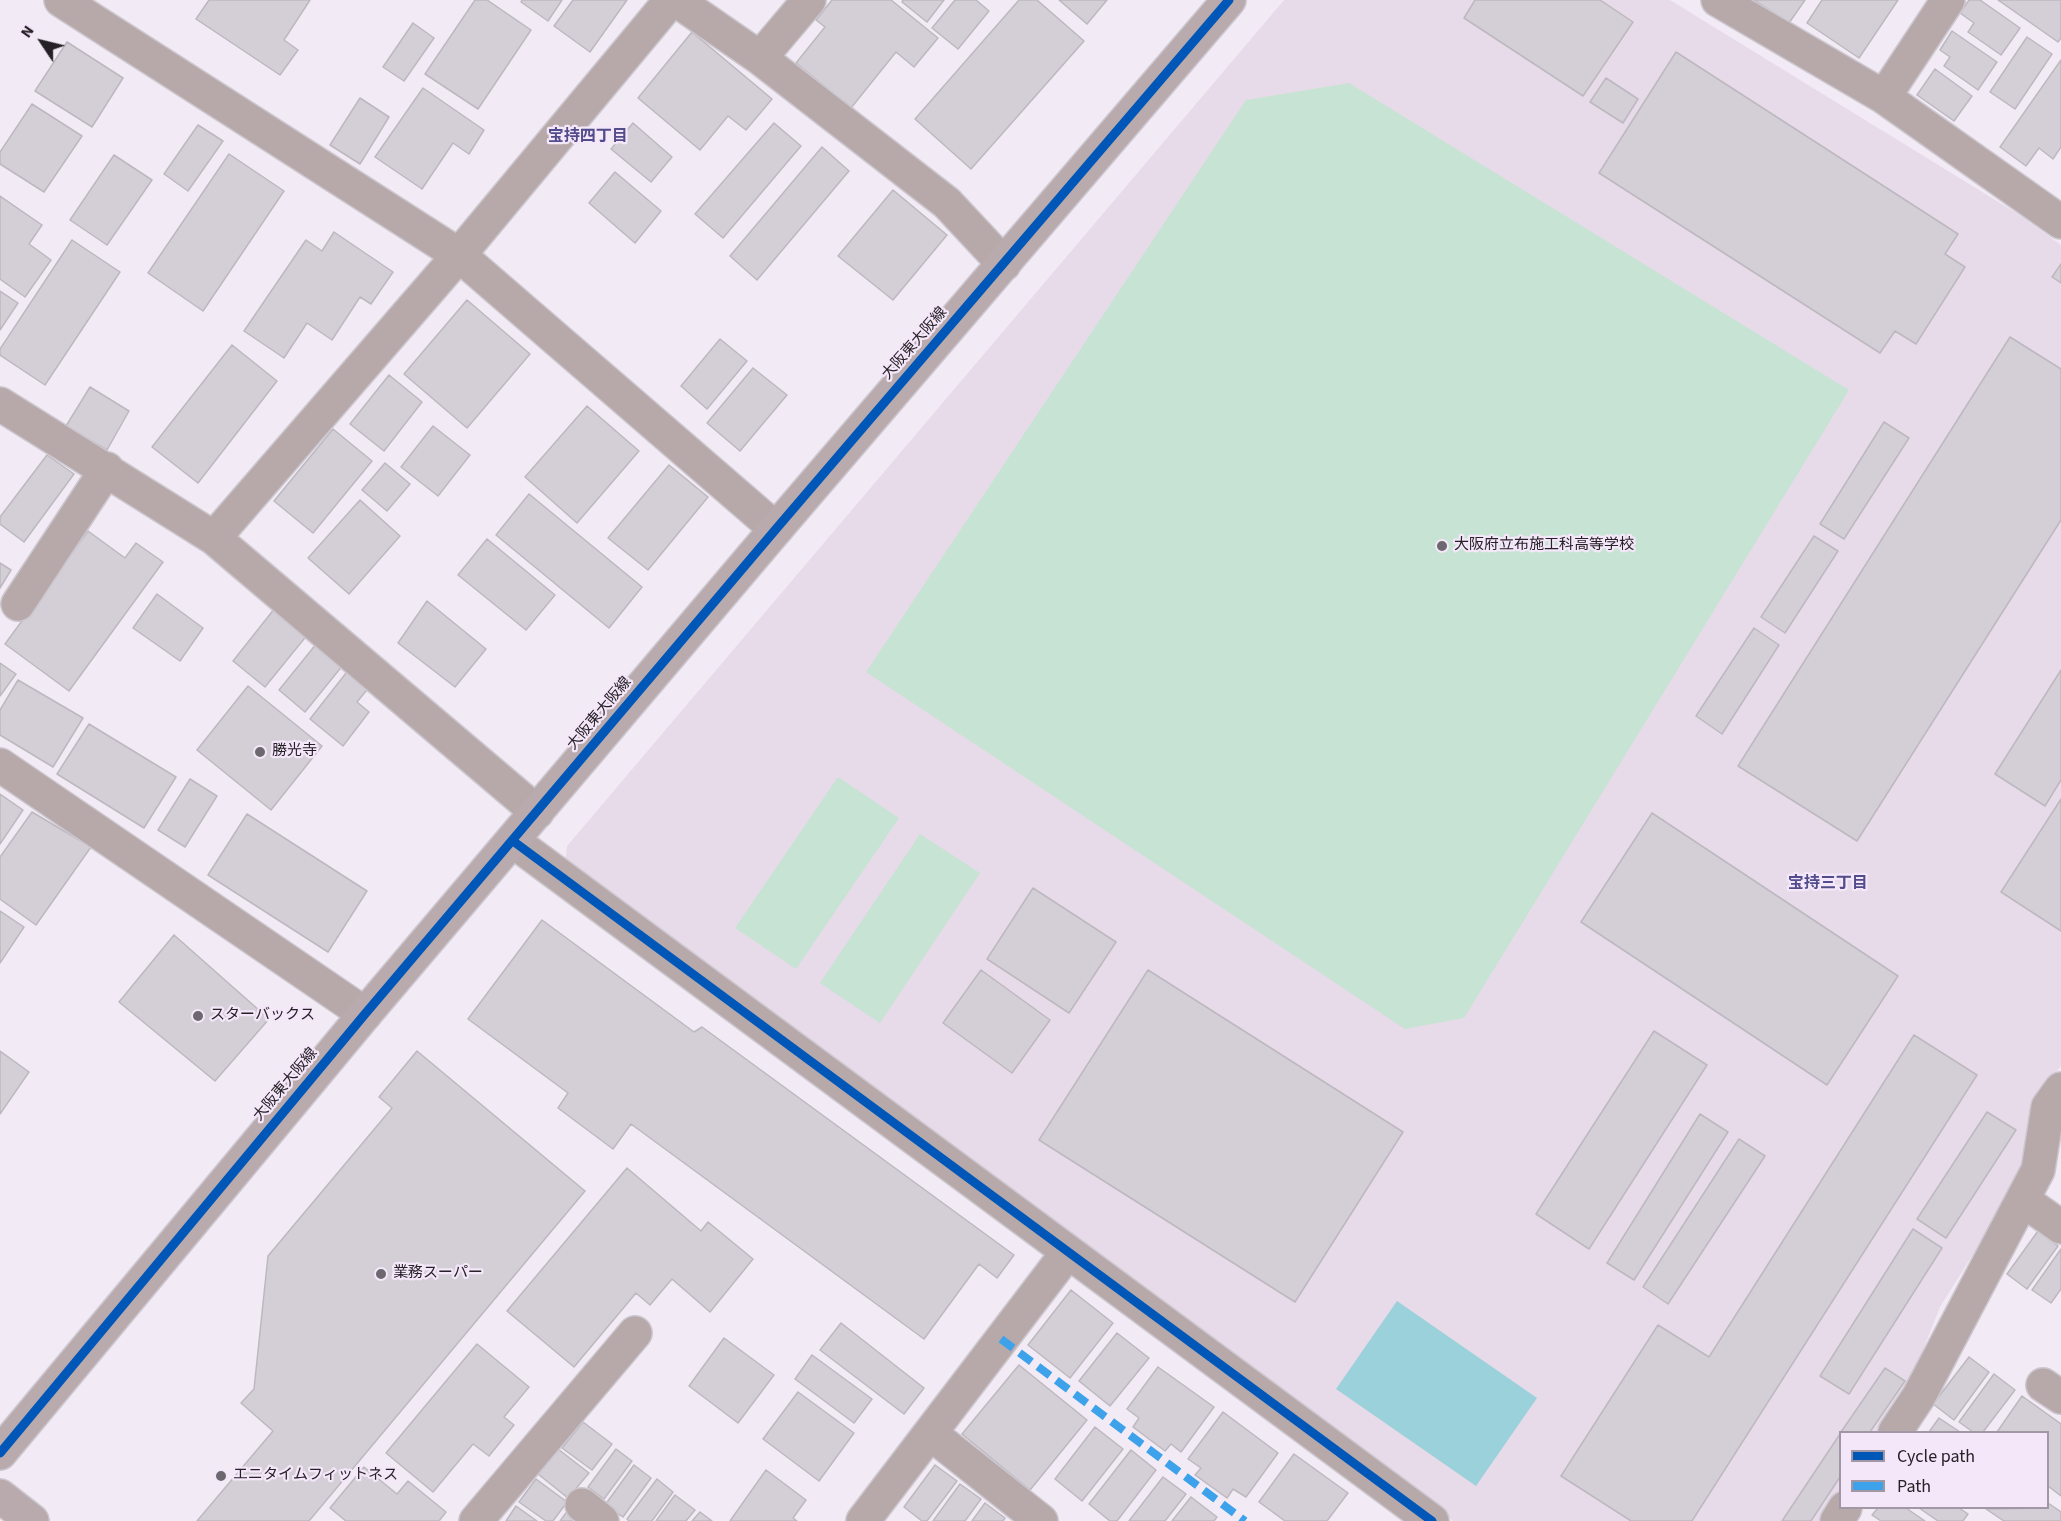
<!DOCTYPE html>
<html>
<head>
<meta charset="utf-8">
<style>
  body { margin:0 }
  #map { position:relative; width:2061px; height:1521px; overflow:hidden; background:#f2ebf5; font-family:"Source Sans 3",sans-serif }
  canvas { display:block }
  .legend { position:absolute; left:1839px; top:1431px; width:210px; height:78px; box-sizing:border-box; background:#f4e7f9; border:2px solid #a298a5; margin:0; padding:8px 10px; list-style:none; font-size:18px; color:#262127 }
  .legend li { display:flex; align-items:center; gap:12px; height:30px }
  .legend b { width:30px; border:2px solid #a298a5 }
  .north { position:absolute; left:12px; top:12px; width:60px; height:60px; -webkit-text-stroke:4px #f4e7f9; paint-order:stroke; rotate:305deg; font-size:16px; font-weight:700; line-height:24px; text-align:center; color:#262127 }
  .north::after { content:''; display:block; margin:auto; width:21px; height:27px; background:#262127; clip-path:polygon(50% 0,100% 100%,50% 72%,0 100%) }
</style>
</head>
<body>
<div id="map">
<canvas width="2061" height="1521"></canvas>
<ul class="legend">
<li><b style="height:8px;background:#0057b8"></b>Cycle path</li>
<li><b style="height:8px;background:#3ea2eb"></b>Path</li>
</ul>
<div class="north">N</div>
</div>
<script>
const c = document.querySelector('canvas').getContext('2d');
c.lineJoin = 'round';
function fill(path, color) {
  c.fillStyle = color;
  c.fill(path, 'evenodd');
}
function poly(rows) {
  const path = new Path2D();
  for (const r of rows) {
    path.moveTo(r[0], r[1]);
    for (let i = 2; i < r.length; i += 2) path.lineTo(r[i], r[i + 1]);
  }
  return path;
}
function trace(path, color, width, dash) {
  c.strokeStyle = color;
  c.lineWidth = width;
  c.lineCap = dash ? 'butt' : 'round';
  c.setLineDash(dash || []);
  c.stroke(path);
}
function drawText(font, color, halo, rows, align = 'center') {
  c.font = font + ' "Source Sans 3","Noto Sans JP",sans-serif';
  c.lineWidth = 4.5;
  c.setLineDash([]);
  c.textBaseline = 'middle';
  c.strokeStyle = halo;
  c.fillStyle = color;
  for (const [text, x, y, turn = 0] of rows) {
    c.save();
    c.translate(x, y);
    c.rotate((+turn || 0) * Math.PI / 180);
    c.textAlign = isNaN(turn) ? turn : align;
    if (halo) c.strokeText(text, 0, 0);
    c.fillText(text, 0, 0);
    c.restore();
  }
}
fill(poly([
  [1284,0,1670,0,2018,214,2061,245,2061,1066,2031,1108,2022,1176,1940,1307,1906,1393,1880,1432,1840,1432,1840,1492,1821,1521,1453,1521,565,864,567,846]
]), '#e7dbe9');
fill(poly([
  [1349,83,1849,390,1464,1018,1405,1029,866,672,1246,100],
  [838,777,899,818,796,969,735,928],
  [920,834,980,873,880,1023,820,983]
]), '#c7e3d3');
fill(poly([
  [1397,1301,1537,1398,1476,1486,1336,1389]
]), '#9bd1da');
const building = poly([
  [209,0,310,0,284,40,298,50,280,75,196,19,209,0],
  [475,0,487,0,531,30,478,109,425,74,475,0],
  [522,0,562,0,548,21,521,2,522,0],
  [573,0,627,0,590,52,554,26,573,0],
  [832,0,891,0,938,38,914,67,896,52,851,108,796,63,825,27,816,20,832,0],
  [903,0,944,0,927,22,902,2,903,0],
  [955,0,976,0,989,11,958,49,932,28,955,0],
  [1019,0,1037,0,1084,41,971,169,915,119,1019,0],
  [1059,0,1107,0,1087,24,1059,0],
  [1475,0,1600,0,1633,22,1583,96,1464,18,1475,0],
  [1754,0,1805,0,1789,23,1754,0],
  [1822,0,1898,0,1859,58,1807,23,1822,0],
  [1969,0,1980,0,2020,28,2001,55,1968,32,1974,23,1960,13,1969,0],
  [1998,0,2061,0,2061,38,2058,42,1998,0],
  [413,23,434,38,404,81,383,67,413,23],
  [1952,31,1997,62,1978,90,1944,66,1950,57,1940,50,1952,31],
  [692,32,772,99,746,130,728,116,700,150,638,98,692,32],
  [2027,37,2052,54,2015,109,1990,92,2027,37],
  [67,42,123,78,92,127,35,91,67,42],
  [1676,52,1958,234,1945,254,1965,267,1916,344,1895,331,1880,353,1599,173,1676,52],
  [2061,60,2061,147,2053,159,2039,148,2026,166,2000,147,2061,60],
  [1935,69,1972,96,1954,121,1917,95,1935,69],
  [1606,78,1638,99,1623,123,1590,102,1606,78],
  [423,88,484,130,469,154,453,143,422,189,375,157,423,88],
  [360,98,389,117,360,164,330,145,360,98],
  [32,104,82,136,44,192,0,164,0,152,32,104],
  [633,123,672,157,651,182,611,149,633,123],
  [774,123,801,146,723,238,695,214,774,123],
  [198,125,223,141,188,191,164,174,198,125],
  [822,147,849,171,757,280,730,256,822,147],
  [229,154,284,191,203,311,148,273,229,154],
  [114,155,152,180,107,245,70,220,114,155],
  [615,172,661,211,635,243,589,203,615,172],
  [893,190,947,235,893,300,838,256,893,190],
  [0,196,42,225,29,244,51,260,25,297,0,279,0,196],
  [334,232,393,272,371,304,360,297,332,340,307,323,284,358,244,331,306,240,322,251,334,232],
  [72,240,120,272,45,385,0,355,0,349,72,240],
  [2061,264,2061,283,2052,277,2061,264],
  [0,291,18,303,0,330,0,291],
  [467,300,530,354,467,428,404,374,467,300],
  [2010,337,2061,369,2061,520,1857,841,1738,766,2010,337],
  [720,339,747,361,707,409,681,386,720,339],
  [232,345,277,381,198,483,152,447,232,345],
  [753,368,787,395,740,451,707,423,753,368],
  [389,375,422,402,384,451,350,424,389,375],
  [90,387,129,411,107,450,66,426,90,387],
  [587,406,639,451,577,523,525,477,587,406],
  [1884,422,1909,438,1844,539,1820,524,1884,422],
  [433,426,470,455,438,496,401,467,433,426],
  [333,429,372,461,313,533,274,501,333,429],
  [47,455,74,474,24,542,0,524,0,517,47,455],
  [385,463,410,484,387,511,362,490,385,463],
  [669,465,708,497,648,570,608,538,669,465],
  [529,494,642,587,609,628,496,535,529,494],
  [360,500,400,536,349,594,308,558,360,500],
  [88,531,125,558,136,543,163,562,69,691,5,644,88,531],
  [1814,536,1838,551,1785,633,1761,617,1814,536],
  [487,539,555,595,526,630,458,575,487,539],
  [0,563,11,570,0,588,0,563],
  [157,594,203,628,180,661,133,628,157,594],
  [427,601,486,649,455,687,398,643,427,601],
  [275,608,308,634,265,687,233,661,275,608],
  [1754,628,1779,645,1722,734,1696,716,1754,628],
  [317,643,343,665,305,712,279,690,317,643],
  [0,663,16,674,0,696,0,663],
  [350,668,371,685,357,702,369,712,343,746,310,719,350,668],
  [2061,670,2061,780,2045,806,1995,774,2061,670],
  [18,680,83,718,53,767,0,735,0,710,18,680],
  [248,686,322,746,271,810,197,750,248,686],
  [89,724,176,777,144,828,57,774,89,724],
  [190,779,217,796,185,847,158,830,190,779],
  [0,794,23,810,0,844,0,794],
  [2061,799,2061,931,2001,892,2061,799],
  [32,812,91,847,36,925,0,899,0,857,32,812],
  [1652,813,1898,976,1827,1085,1581,922,1652,813],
  [247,814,367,891,328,952,208,875,247,814],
  [1033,888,1116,942,1069,1013,987,959,1033,888],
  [0,911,24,927,0,963,0,911],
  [542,920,694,1032,702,1027,1014,1255,997,1278,979,1264,924,1339,631,1124,613,1149,558,1108,568,1093,468,1019,542,920],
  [174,935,269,1019,215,1081,119,1002,174,935],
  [981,970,1050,1020,1012,1073,943,1023,981,970],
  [1148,970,1403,1132,1295,1302,1039,1140,1148,970],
  [1654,1031,1707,1065,1589,1249,1536,1214,1654,1031],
  [1914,1035,1977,1075,1692,1521,1631,1521,1561,1476,1658,1325,1709,1357,1914,1035],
  [0,1051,29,1072,0,1114,0,1051],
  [417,1051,585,1191,309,1521,197,1521,273,1431,241,1403,254,1389,268,1256,392,1108,379,1097,417,1051],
  [1987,1112,2016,1130,1946,1238,1917,1219,1987,1112],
  [1700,1114,1728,1132,1634,1280,1607,1263,1700,1114],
  [1739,1139,1765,1156,1668,1304,1643,1287,1739,1139],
  [627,1168,701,1231,708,1222,753,1259,710,1312,672,1279,650,1305,636,1293,574,1367,507,1311,627,1168],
  [1913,1229,1942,1248,1849,1394,1820,1376,1913,1229],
  [2038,1231,2058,1246,2027,1289,2007,1274,2038,1231],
  [2061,1249,2061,1289,2051,1303,2032,1290,2061,1249],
  [1071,1290,1113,1323,1070,1378,1028,1345,1071,1290],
  [841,1323,924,1388,904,1414,820,1350,841,1323],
  [1117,1333,1149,1358,1110,1406,1079,1381,1117,1333],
  [724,1338,774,1375,738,1423,689,1386,724,1338],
  [477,1344,529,1387,504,1417,514,1425,489,1456,473,1444,433,1492,386,1453,477,1344],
  [812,1355,872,1399,854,1423,795,1379,812,1355],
  [1969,1357,1989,1372,1954,1420,1933,1404,1969,1357],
  [1019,1365,1087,1420,1030,1490,962,1434,1019,1365],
  [1158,1367,1214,1407,1181,1452,1171,1444,1165,1451,1133,1427,1139,1418,1127,1409,1158,1367],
  [1885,1368,1905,1381,1870,1432,1841,1432,1885,1368],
  [1994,1374,2015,1390,1983,1432,1973,1432,1959,1422,1994,1374],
  [798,1392,854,1433,819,1481,763,1439,798,1392],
  [2022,1396,2061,1424,2061,1496,2048,1486,2048,1432,1997,1432,2022,1396],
  [1223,1412,1278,1453,1246,1497,1233,1489,1227,1498,1195,1475,1201,1468,1188,1459,1223,1412],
  [1939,1418,1960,1432,1929,1432,1939,1418],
  [583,1422,612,1444,592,1470,562,1448,583,1422],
  [1095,1427,1123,1449,1082,1501,1055,1479,1095,1427],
  [1840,1434,1840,1477,1811,1521,1782,1521,1840,1434],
  [558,1449,589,1473,568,1498,538,1474,558,1449],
  [616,1449,632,1461,604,1499,588,1487,616,1449],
  [1131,1450,1156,1470,1117,1521,1110,1521,1089,1504,1131,1450],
  [1294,1454,1348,1493,1327,1521,1285,1521,1259,1502,1294,1454],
  [634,1465,651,1478,623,1517,605,1505,634,1465],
  [935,1465,957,1481,927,1521,922,1521,904,1507,935,1465],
  [364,1467,397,1494,408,1481,446,1512,439,1521,346,1521,330,1508,364,1467],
  [766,1470,806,1500,793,1518,797,1521,730,1521,766,1470],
  [1163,1477,1186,1494,1165,1521,1129,1521,1163,1477],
  [536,1479,567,1502,553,1521,546,1521,519,1502,536,1479],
  [657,1479,673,1492,652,1521,629,1521,627,1519,657,1479],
  [960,1484,981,1499,965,1521,933,1521,960,1484],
  [675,1495,695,1510,686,1521,656,1521,675,1495],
  [1191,1497,1217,1517,1214,1521,1172,1521,1191,1497],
  [985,1503,1005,1518,1003,1521,972,1521,985,1503],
  [2048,1503,2061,1512,2061,1521,2004,1521,1986,1509,2048,1508,2048,1503],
  [516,1506,537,1521,506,1521,516,1506],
  [1878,1508,1906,1508,1925,1521,1881,1521,1872,1515,1878,1508],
  [1919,1508,1959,1508,1968,1514,1963,1521,1938,1521,1919,1508],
  [569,1509,585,1521,560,1521,569,1509],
  [700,1512,712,1521,692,1521,700,1512]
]);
fill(building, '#d4cfd6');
trace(building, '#bdb8bf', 1.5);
const minor = poly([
  [61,0,459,255,776,529],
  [676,0,760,58,947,203,1004,264],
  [1718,0,1884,97,2061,222],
  [760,58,809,0],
  [1884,97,1948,0],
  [0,404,214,538,537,812],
  [214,538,459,255,671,0],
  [18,604,107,469],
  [0,765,365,1014],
  [513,841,1432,1521],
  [2023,1200,2061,1227],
  [2043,1385,2061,1397],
  [1895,1432,1919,1396,2038,1170,2048,1107,2061,1089],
  [930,1433,1041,1521],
  [582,1505,602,1521],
  [476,1521,635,1333],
  [863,1521,1068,1252],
  [1837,1521,1845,1508]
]);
const major = poly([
  [0,1453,365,1014,776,529,1229,0],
  [0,1496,32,1521]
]);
trace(minor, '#ccc7cf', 36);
trace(major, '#ccc7cf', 36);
trace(minor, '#b7a9aa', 33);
trace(major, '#b9aaae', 33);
trace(poly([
  [1001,1339,1245,1521]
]), '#3ea2eb', 8, [15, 8]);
trace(poly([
  [513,841,1432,1521],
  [0,1453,365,1014,776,529,1229,0]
]), '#0057b8', 9);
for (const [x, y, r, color] of [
  [1442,546,6,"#6d686f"],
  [260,752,6,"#6d686f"],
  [198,1016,6,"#6d686f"],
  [381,1274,6,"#6d686f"],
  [221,1476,6,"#6d686f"]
]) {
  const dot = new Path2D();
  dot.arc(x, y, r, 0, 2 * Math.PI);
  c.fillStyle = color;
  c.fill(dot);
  trace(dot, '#f4e7f9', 2);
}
drawText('15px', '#262127', '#f4e7f9', [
  ["大阪東大阪線",915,344,-49],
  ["大阪東大阪線",600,714,-50],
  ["大阪東大阪線",286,1085,-50]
]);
drawText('15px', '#262127', '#f4e7f9', [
  ["大阪府立布施工科高等学校",1454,546],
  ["勝光寺",272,752],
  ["スターバックス",210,1016],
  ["業務スーパー",393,1274],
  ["エニタイムフィットネス",233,1476]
], 'left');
drawText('bold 16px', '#514c8a', '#f4e7f9', [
  ["宝持四丁目",588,137],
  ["宝持三丁目",1828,884]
]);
</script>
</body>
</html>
